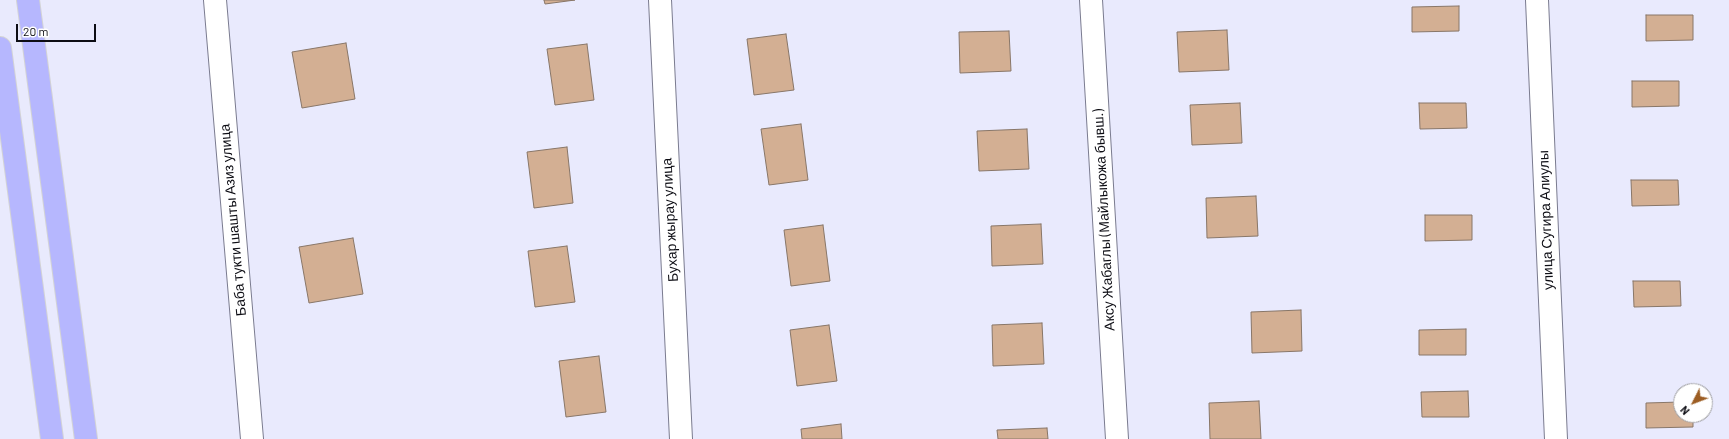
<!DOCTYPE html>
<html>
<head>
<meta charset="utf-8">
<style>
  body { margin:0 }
  #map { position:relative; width:1729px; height:439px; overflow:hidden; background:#e9eafd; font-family:Barlow,sans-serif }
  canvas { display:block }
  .north { position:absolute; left:1673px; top:383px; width:40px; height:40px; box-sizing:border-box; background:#fff; border:1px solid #9e9ea1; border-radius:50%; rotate:228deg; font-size:11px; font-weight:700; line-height:16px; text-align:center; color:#0d0d14 }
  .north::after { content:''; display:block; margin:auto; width:14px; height:18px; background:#9c5d23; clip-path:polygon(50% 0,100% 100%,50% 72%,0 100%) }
  .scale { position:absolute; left:16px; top:24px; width:80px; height:18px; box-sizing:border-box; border:2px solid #0d0d14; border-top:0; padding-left:5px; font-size:12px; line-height:14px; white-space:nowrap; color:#0d0d14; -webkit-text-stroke:3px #fff; paint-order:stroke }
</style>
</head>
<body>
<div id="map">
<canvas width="1729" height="439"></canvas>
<div class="north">N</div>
<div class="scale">20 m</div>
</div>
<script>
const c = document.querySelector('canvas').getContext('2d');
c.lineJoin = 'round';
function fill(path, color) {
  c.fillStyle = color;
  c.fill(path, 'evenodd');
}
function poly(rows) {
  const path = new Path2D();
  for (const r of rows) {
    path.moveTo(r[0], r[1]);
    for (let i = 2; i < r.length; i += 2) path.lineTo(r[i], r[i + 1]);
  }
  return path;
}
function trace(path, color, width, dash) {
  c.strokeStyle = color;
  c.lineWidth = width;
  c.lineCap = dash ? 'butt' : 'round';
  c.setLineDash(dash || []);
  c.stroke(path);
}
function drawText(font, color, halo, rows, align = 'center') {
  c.font = font + ' Barlow,sans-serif';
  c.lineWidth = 3;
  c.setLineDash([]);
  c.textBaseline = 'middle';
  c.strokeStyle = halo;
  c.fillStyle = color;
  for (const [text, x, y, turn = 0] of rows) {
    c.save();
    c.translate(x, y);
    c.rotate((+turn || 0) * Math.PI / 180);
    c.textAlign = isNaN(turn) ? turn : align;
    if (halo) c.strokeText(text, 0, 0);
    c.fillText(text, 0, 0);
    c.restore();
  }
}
const building = poly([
  [544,0,575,0,545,4,544,0],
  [1459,6,1459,31,1412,32,1412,7,1459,6],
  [1646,15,1693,15,1693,40,1646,41,1646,15],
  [1227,30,1229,70,1179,72,1177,32,1227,30],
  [1009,31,1011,71,960,73,959,32,1009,31],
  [786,34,794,90,754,95,747,39,786,34],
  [346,43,355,99,302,108,292,52,346,43],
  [587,44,594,100,555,105,547,49,587,44],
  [1632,81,1679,81,1679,106,1632,107,1632,81],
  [1240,103,1242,143,1192,145,1190,105,1240,103],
  [1419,103,1466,103,1467,128,1420,129,1419,103],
  [801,124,808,180,769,185,761,129,801,124],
  [1027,129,1029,169,979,171,977,131,1027,129],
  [567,147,573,203,534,208,527,152,567,147],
  [1631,180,1678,180,1679,205,1632,206,1631,180],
  [1256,196,1258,236,1207,238,1206,198,1256,196],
  [1425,215,1472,215,1472,240,1425,241,1425,215],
  [1041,224,1043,264,992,266,991,226,1041,224],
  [823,225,830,281,791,286,784,230,823,225],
  [353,238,363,294,309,303,299,247,353,238],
  [567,246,575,302,535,307,528,251,567,246],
  [1633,281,1680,281,1681,306,1634,307,1633,281],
  [1301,310,1302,351,1252,353,1251,312,1301,310],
  [1042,323,1044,364,993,366,992,325,1042,323],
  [829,325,837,381,797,386,790,330,829,325],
  [1466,329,1466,355,1419,355,1419,330,1466,329],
  [599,356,606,412,566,417,559,361,599,356],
  [1468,391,1469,417,1422,417,1421,392,1468,391],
  [1259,401,1261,439,1210,439,1209,403,1259,401],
  [1681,402,1681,415,1693,415,1693,427,1646,428,1646,403,1681,402],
  [841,424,842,439,802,439,801,429,841,424],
  [1047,428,1048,439,998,439,997,430,1047,428]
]);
fill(building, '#d3af93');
trace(building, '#887668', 1);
const minor = poly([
  [215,0,252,439],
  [660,0,681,439],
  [1091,0,1117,439],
  [1537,0,1556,439]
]);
const highway = poly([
  [28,0,86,439],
  [0,48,52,439]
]);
trace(minor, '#7a7b8f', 24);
trace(highway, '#d3d3d5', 24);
trace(minor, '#fff', 22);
trace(highway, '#b6b7fe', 22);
drawText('14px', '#0d0d14', '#fff', [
  ["Баба тукти шашты Азиз улица",233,220,-95],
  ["Бухар жырау улица",670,220,-93],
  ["Аксу Жабаглы (Майлыкожа бывш.)",1104,220,-93],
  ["улица Сугира Алиулы",1546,220,-92]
]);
</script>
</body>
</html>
